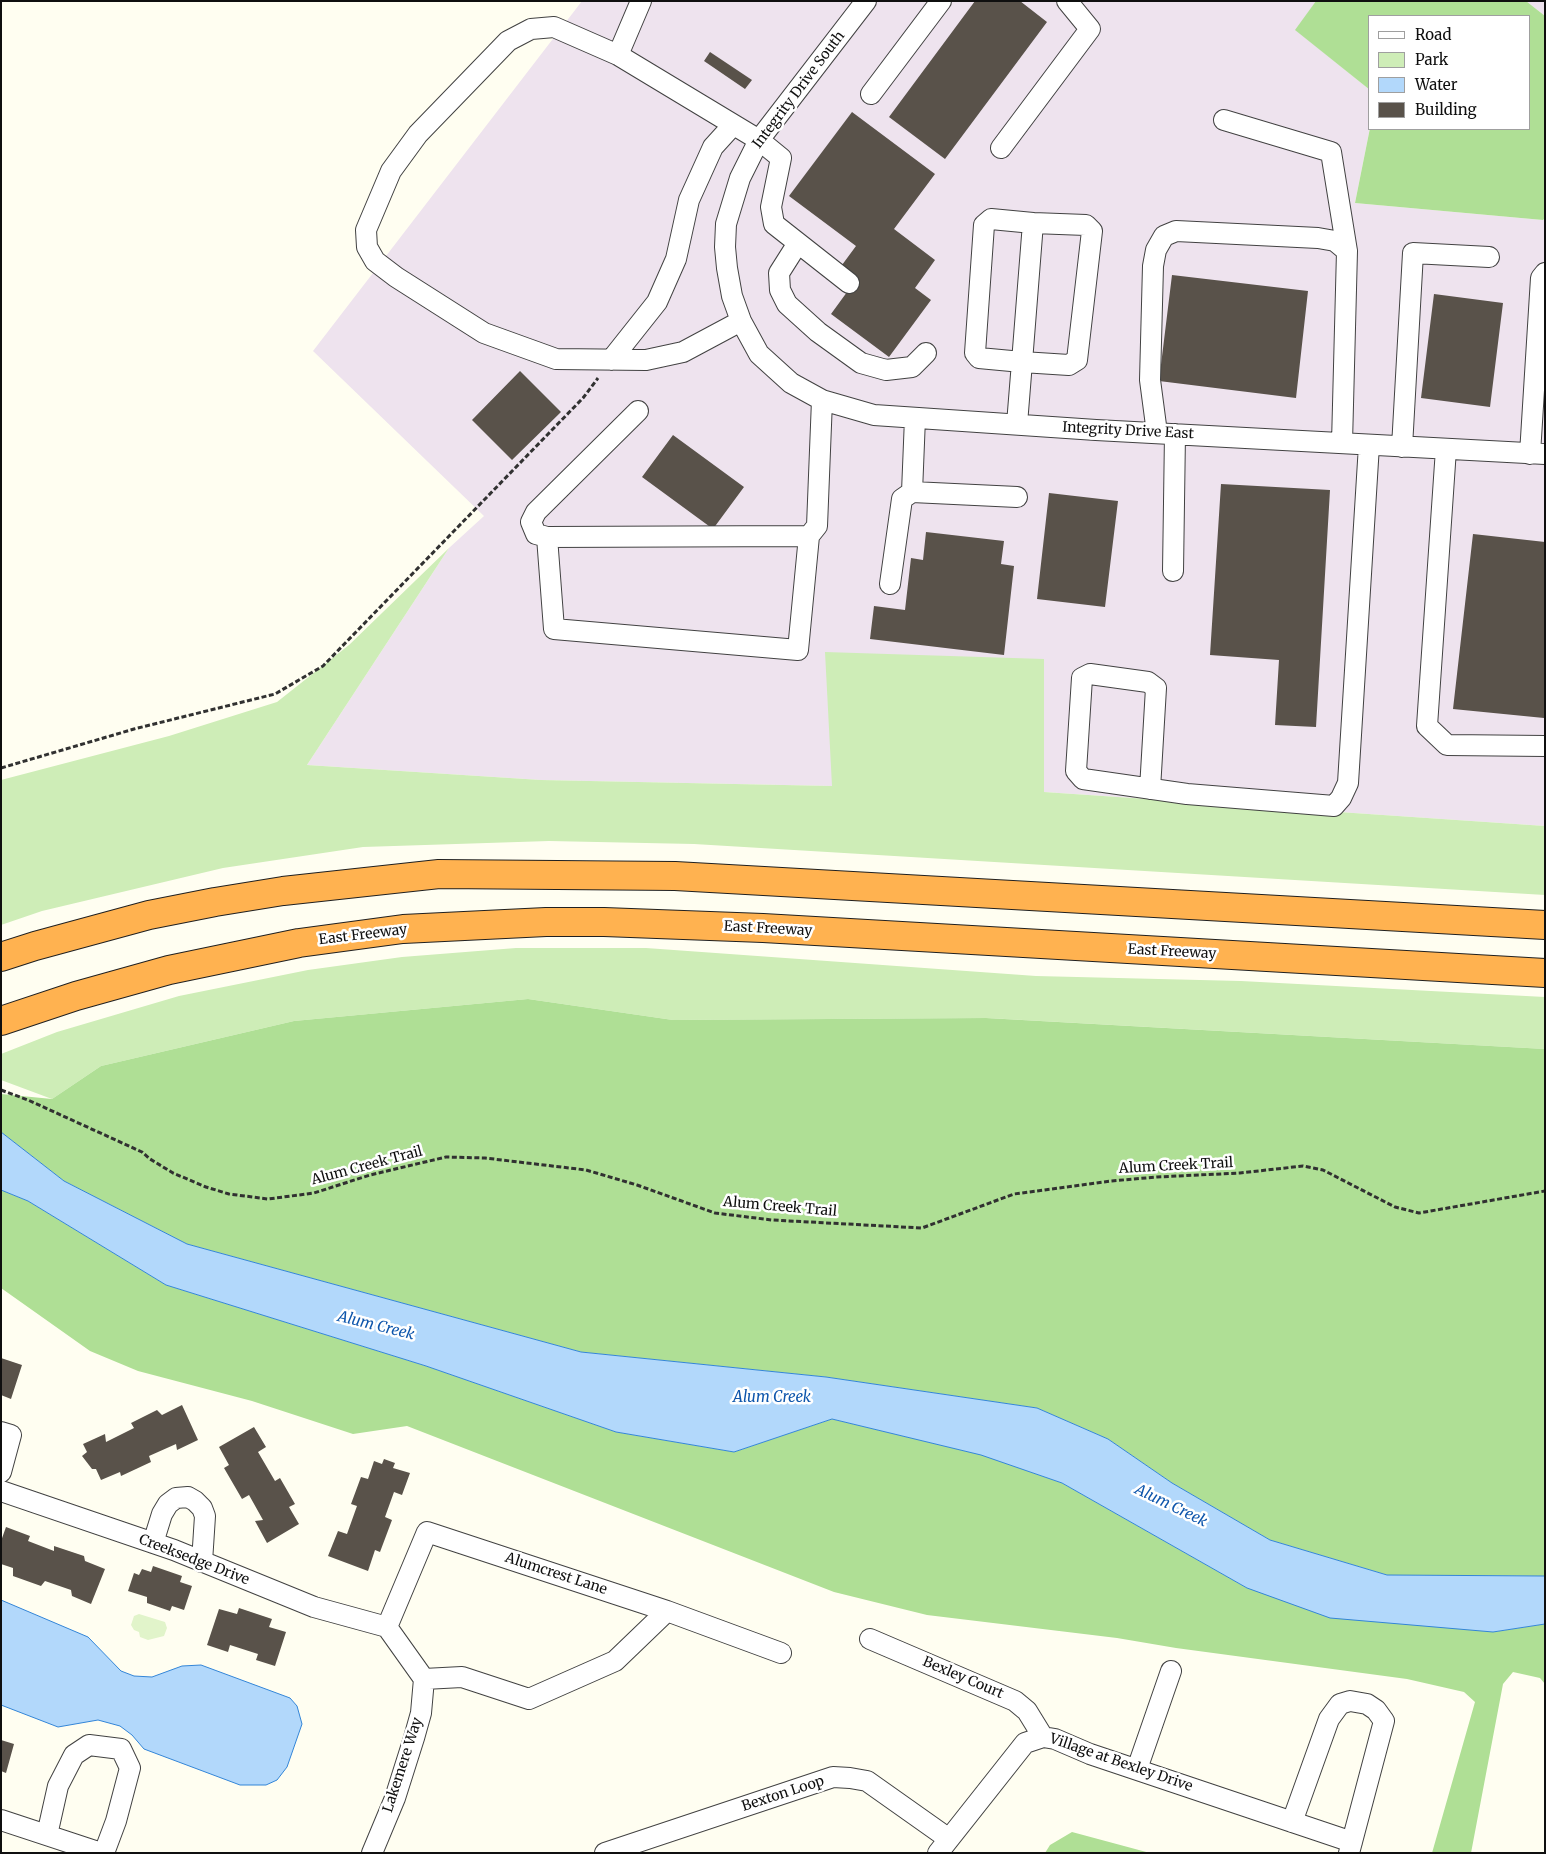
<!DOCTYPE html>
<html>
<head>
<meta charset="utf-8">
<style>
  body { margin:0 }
  #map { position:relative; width:1546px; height:1854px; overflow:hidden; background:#fffef1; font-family:Merriweather,serif }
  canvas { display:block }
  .frame { position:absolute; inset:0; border:2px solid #0f0f0f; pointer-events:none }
  .legend { position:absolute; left:1368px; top:15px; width:162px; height:115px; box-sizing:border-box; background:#fff; border:1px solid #9f9f9f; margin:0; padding:6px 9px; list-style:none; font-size:15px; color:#0f0f0f }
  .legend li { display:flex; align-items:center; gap:10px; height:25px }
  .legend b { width:25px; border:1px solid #9f9f9f }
</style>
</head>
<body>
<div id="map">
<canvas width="1546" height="1854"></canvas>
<div class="frame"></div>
<ul class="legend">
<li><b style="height:6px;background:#fff"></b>Road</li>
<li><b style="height:14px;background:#ceedb7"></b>Park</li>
<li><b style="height:14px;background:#b2d8fb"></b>Water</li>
<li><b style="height:14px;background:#59524a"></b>Building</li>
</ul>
</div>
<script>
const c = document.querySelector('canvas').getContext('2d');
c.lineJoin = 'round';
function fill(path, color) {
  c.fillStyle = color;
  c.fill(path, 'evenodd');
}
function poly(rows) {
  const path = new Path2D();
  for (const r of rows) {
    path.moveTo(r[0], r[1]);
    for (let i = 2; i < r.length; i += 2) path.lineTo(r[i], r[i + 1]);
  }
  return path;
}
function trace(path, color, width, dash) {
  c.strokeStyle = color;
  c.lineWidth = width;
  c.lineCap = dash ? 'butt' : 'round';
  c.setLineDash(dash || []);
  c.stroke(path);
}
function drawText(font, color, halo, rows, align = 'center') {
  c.font = font + ' Merriweather,serif';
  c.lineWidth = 5;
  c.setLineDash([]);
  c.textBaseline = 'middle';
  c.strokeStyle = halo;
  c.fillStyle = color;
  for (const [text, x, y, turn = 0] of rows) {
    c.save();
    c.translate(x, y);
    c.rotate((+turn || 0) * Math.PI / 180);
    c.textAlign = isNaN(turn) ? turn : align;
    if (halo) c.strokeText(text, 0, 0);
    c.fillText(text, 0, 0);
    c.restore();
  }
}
fill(poly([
  [582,1,1316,1,1296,30,1370,90,1370,128,1355,203,1543,220,1545,218,1545,826,1044,792,1044,659,832,786,541,780,307,765,449,548,484,516,313,351],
  [1526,1,1545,1,1545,16]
]), '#eee3ee');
fill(poly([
  [449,548,307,765,541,780,832,786,825,652,1044,659,1044,792,1545,826,1545,895,694,844,549,841,363,847,223,868,42,911,1,925,1,780,169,736,277,702,349,645],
  [516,948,646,948,1036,976,1241,981,1545,997,1545,1049,987,1018,673,1020,528,999,294,1021,101,1066,52,1099,1,1080,1,1054,57,1032,179,996,308,970,402,957]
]), '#ceedb7');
fill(poly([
  [1316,1,1526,1,1545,16,1545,218,1543,220,1355,203,1370,128,1530,129,1530,16,1370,16,1370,90,1295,30],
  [528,999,673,1020,986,1018,1545,1049,1545,1576,1387,1575,1270,1540,1172,1483,1108,1439,1037,1408,826,1377,581,1352,187,1244,64,1181,1,1132,1,1094,52,1099,101,1066,294,1021],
  [1,1190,28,1201,166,1285,426,1366,616,1432,734,1452,832,1419,982,1455,1062,1483,1247,1588,1493,1632,1545,1624,1545,1684,1540,1678,1513,1672,1503,1684,1471,1853,1432,1853,1475,1702,1464,1692,1407,1679,1176,1648,1117,1638,927,1615,834,1592,407,1426,353,1434,252,1401,138,1371,90,1351,1,1288],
  [1072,1832,1150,1853,1045,1853,1050,1845]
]), '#afdf95');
fill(poly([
  [139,1614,165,1622,167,1628,164,1636,148,1640,140,1637,139,1632,134,1630,131,1625,134,1616]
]), '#e1f4ca');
const water = poly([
  [1,1132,64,1181,187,1244,581,1352,826,1377,1037,1408,1108,1439,1172,1483,1270,1540,1387,1575,1545,1576,1545,1624,1493,1632,1330,1618,1247,1588,1062,1483,981,1455,832,1419,734,1452,616,1432,426,1366,166,1285,28,1201,1,1190,1,1132],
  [1,1600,88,1637,121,1671,134,1676,152,1677,182,1666,201,1665,290,1698,297,1706,302,1724,287,1767,277,1780,266,1785,240,1785,144,1749,132,1735,120,1726,98,1720,58,1727,1,1705,1,1600]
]);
fill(water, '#b2d8fb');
trace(water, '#3385d7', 1);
fill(poly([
  [975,1,1020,1,1047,22,945,159,889,117],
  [710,52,752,80,745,89,704,61],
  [852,112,935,174,894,229,935,260,915,288,931,300,889,357,831,314,858,277,842,265,856,246,789,196],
  [1172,275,1308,291,1296,398,1159,381],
  [1434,294,1503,303,1490,407,1421,398],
  [520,371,561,412,512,460,472,420],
  [673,435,744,487,713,529,642,477],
  [1221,484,1330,490,1316,727,1275,725,1279,660,1210,655],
  [1049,493,1118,501,1105,607,1037,599],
  [926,532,1004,541,1001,564,1014,566,1004,655,870,639,874,606,905,610,911,558,923,560],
  [1473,534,1545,542,1544,718,1453,709],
  [1,1358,22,1365,11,1399,1,1395],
  [182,1405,198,1440,177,1450,176,1444,149,1456,151,1462,121,1476,120,1472,101,1480,96,1469,92,1469,82,1456,87,1452,83,1444,105,1434,106,1442,134,1428,131,1423,157,1410,162,1415],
  [254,1427,266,1447,258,1452,275,1481,280,1478,295,1504,289,1507,299,1524,267,1543,255,1521,263,1520,249,1495,242,1499,224,1468,229,1465,219,1447],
  [384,1459,395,1463,393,1468,410,1473,402,1495,394,1492,385,1517,392,1520,380,1552,375,1550,368,1571,328,1556,338,1531,347,1534,357,1506,351,1504,361,1477,368,1479,374,1461,382,1464],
  [6,1527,30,1536,28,1541,54,1551,54,1546,84,1556,85,1561,105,1569,91,1604,72,1596,71,1590,45,1581,41,1586,13,1576,13,1568,1,1564,1,1541],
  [153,1566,182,1576,180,1582,192,1586,184,1610,172,1606,170,1611,147,1603,147,1597,128,1591,134,1573,139,1575,142,1569,151,1572],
  [239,1608,272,1619,269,1627,286,1632,275,1666,256,1660,258,1654,230,1645,228,1652,207,1645,219,1609,237,1614],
  [1,1740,14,1744,6,1773,1,1771]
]), '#59524a');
const minor = poly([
  [641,1,618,55,554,27,531,29,508,41,418,134,391,171,366,230,367,247,375,261,396,277,484,333,556,359,646,360,683,352,741,321],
  [866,1,759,140,740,178,726,224,725,247,727,268,732,296,741,321,759,354,791,383,822,400,874,415,1096,430,1545,454],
  [618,55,759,140,781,158,771,207,774,224,849,283],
  [871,94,941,1],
  [1224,120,1331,152,1347,251],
  [1001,148,1090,29,1067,1],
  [798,243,779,273,780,290,787,304,818,332,861,363,886,370,912,367,926,353],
  [611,360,657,302,676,259,689,200,713,147,733,125],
  [638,411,536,512,531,522,536,534,547,537,809,536,817,526,822,400],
  [915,418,912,492,1017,497],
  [1017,424,1022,362,1033,223,1086,225,1092,231,1077,360,1069,365,1022,362,979,358,975,353,984,225,991,219,1033,223],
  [1157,433,1150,380,1153,266,1156,250,1164,236,1176,231,1318,238,1335,241,1347,251,1342,443],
  [1402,447,1413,253,1489,257],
  [1446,449,1427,726,1447,745,1545,746],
  [1530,454,1541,278,1545,273],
  [547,537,554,629,798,650,809,536],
  [1173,571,1175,434],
  [890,584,902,499,912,492],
  [1150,789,1156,688,1148,682,1090,674,1082,678,1076,771,1083,779,1187,794,1334,806,1341,798,1348,783,1369,445],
  [1,1432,11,1435,1,1472],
  [1,1491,174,1550,314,1607,387,1627],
  [153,1543,162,1514,168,1504,176,1498,188,1497,195,1501,202,1508,205,1516,202,1562],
  [387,1627,427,1532,667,1611,781,1653],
  [870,1639,1015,1701,1027,1711,1043,1737],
  [424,1679,462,1677,529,1699,615,1661,667,1611],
  [1137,1769,1171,1671],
  [1,1820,101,1853],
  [1292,1822,1329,1719,1340,1704,1350,1701,1367,1704,1376,1710,1384,1721,1349,1853],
  [47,1835,58,1786,74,1755,89,1745,121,1749,130,1768,116,1821,104,1853],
  [372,1853,395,1798,414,1738,421,1713,424,1679,387,1627],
  [605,1853,833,1777,850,1778,867,1781,949,1839],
  [938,1853,1025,1743,1043,1737,1055,1739,1090,1754,1352,1842]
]);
const highway = poly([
  [1,957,35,946,149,915,215,902,283,891,439,874,675,876,1545,925],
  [1,1021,76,996,169,970,299,943,403,929,546,922,604,922,763,928,1545,973]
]);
trace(minor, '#424242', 22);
trace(highway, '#202020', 30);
trace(poly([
  [1,768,134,729,275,694,323,666,583,398,598,378],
  [1,1090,28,1100,142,1152,150,1159,173,1173,206,1187,229,1194,268,1199,314,1193,370,1175,446,1157,485,1158,586,1170,637,1185,715,1213,772,1220,922,1228,1014,1194,1111,1181,1157,1177,1240,1173,1303,1166,1323,1170,1395,1207,1419,1213,1545,1191]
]), '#313131', 3, [5, 2.5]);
trace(minor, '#fff', 20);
trace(highway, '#ffb250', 28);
drawText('14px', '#0f0f0f', '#fff', [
  ["Integrity Drive South",799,90,-53],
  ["Integrity Drive East",1128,431,3],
  ["East Freeway",768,929,3],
  ["East Freeway",363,935,-7],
  ["East Freeway",1172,952,3],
  ["Alum Creek Trail",367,1166,-15],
  ["Alum Creek Trail",1176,1166,-3],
  ["Alum Creek Trail",780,1207,5],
  ["Creeksedge Drive",194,1560,21],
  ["Alumcrest Lane",556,1574,18],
  ["Bexley Court",963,1678,23],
  ["Village at Bexley Drive",1121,1763,19],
  ["Lakemere Way",403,1765,-72],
  ["Bexton Loop",783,1794,-18]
]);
drawText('italic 15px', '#0e56ac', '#fff', [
  ["Alum Creek",376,1326,14],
  ["Alum Creek",772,1398],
  ["Alum Creek",1171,1506,26]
]);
</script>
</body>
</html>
